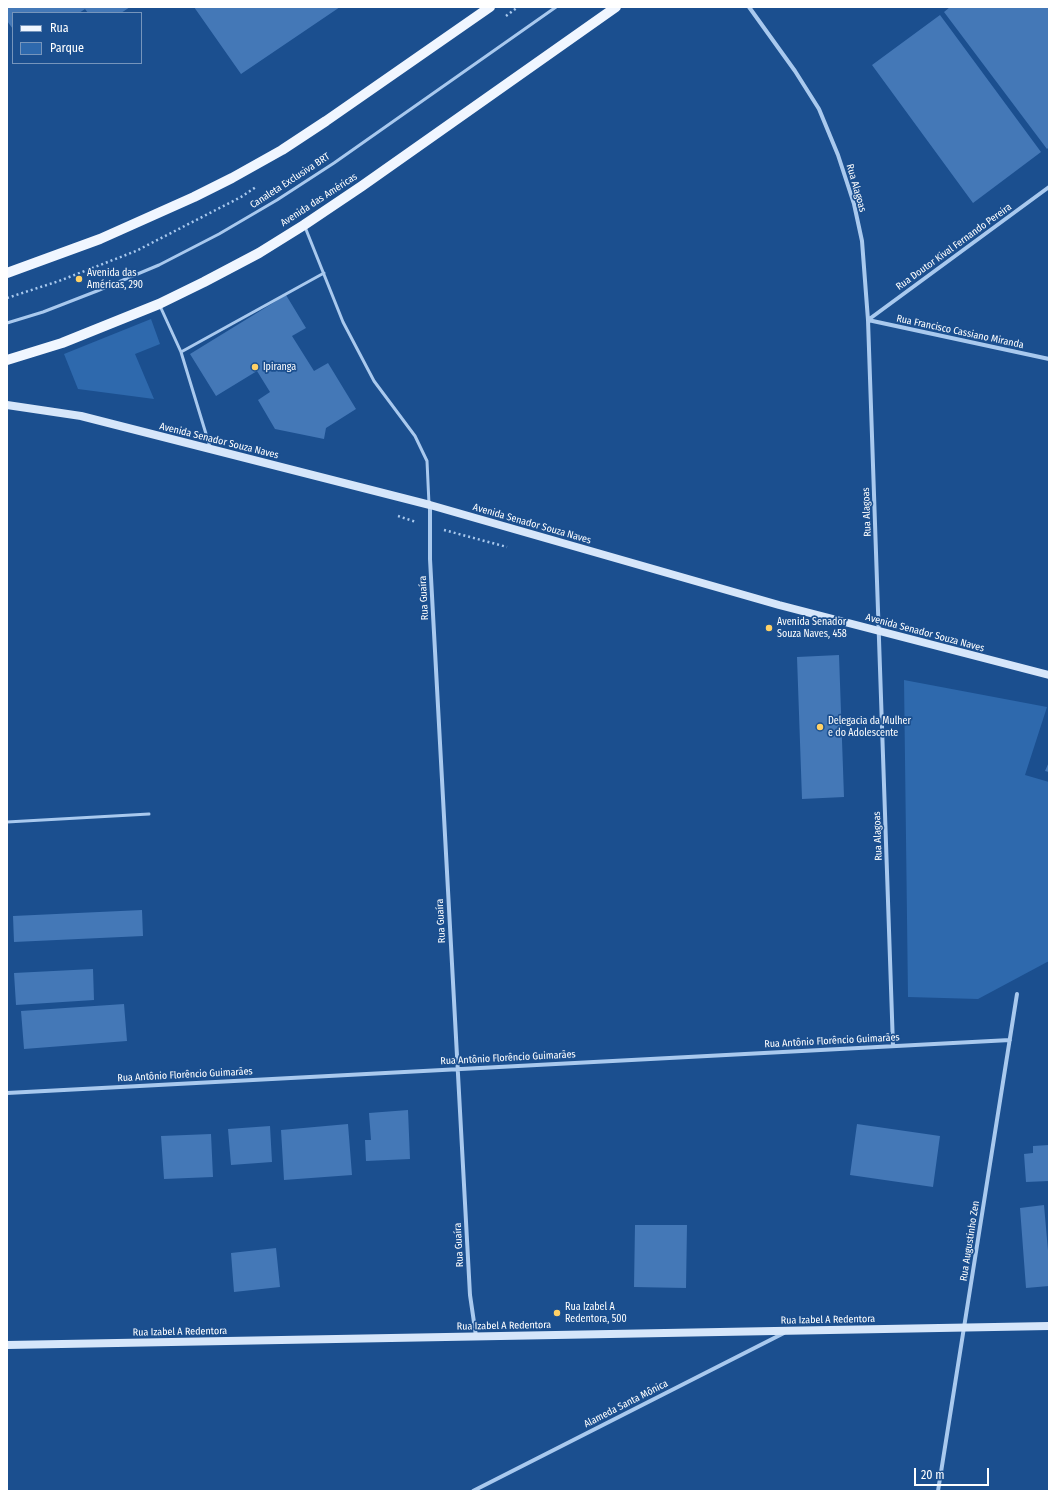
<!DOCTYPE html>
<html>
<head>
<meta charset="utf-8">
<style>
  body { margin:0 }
  #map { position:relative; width:1056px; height:1498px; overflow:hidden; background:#1b4f8f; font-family:"Fira Sans Condensed",sans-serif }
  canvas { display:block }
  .frame { position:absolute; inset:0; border:8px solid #fff; pointer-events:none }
  .legend { position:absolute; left:12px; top:12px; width:130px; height:52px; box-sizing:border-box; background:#1b4f8f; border:1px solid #7695bc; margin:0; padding:5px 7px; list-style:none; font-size:12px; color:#fff }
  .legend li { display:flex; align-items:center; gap:8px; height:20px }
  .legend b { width:20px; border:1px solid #7695bc }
  .scale { position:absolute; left:914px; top:1468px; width:75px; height:18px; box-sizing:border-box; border:2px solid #fff; border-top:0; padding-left:5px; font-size:12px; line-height:14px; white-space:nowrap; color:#fff; -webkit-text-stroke:3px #1b4f8f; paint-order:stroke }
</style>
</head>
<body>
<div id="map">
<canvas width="1056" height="1498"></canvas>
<div class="frame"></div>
<ul class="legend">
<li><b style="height:5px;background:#f0f6ff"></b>Rua</li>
<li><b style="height:11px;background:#2e69ad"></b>Parque</li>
</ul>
<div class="scale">20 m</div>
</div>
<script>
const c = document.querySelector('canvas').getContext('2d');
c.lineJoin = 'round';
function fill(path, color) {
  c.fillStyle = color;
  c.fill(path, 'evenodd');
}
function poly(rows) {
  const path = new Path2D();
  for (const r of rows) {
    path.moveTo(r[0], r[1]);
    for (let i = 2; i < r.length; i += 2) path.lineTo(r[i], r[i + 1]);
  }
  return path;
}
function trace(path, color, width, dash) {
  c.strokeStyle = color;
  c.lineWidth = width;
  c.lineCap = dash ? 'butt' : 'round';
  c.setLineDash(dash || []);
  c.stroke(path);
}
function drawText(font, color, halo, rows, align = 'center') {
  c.font = font + ' "Fira Sans Condensed",sans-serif';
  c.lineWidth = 3.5;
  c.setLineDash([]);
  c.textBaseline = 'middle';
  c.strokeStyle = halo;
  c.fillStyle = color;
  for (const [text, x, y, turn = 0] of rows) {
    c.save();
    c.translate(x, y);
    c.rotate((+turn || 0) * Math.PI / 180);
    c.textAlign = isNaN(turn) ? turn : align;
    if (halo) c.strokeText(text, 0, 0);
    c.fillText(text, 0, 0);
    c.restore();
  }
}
fill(poly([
  [151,319,160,344,135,354,154,399,78,389,64,354],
  [904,680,1047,707,1025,775,1049,782,1049,961,978,999,908,997]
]), '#2e69ad');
fill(poly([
  [7,7,130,7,121,13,88,13,85,9,79,13,13,13,13,29,7,21],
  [194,7,340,7,241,74],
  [950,7,1049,7,1049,147,1047,149,944,12],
  [940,15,1041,152,973,203,872,65],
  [286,295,306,328,292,336,314,371,328,363,356,409,326,428,324,439,275,429,258,400,270,392,257,371,216,396,190,354],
  [839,655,844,797,802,799,797,657],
  [1049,762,1049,772,1045,771],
  [142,910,143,936,14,942,13,916],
  [93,969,94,1000,16,1005,14,973],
  [124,1004,127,1041,24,1049,21,1011],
  [408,1110,410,1159,366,1161,365,1140,371,1140,369,1113],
  [348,1124,352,1175,284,1180,281,1130],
  [857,1124,940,1136,933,1187,850,1175],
  [270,1126,272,1162,231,1165,228,1129],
  [211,1134,213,1177,164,1179,161,1136],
  [1049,1145,1049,1181,1026,1182,1024,1154,1033,1153,1033,1146],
  [1044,1205,1049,1262,1049,1286,1026,1288,1020,1208],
  [635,1225,687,1225,686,1288,634,1287],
  [276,1248,280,1287,234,1292,231,1253]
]), '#4478b7');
trace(poly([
  [506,16,518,7],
  [7,298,59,281,136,251,241,197,256,187],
  [398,516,416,522],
  [444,530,507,547]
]), '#a9c9ee', 2.5, [2, 3]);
trace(poly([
  [305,227,343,322,374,381,415,436,427,461,429,504],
  [160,306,181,352,210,447],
  [7,323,43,312,97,291,159,265,219,234,277,200,334,163,556,7],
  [181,352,324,273],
  [7,822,149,814]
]), '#a9c9ee', 3);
trace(poly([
  [749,7,795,71,819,109,838,155,854,204,862,241,868,320,893,1046],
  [868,320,1049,187],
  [868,320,1049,359],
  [430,505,430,559,470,1295,476,1336],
  [7,1093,1010,1040],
  [473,1491,784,1333],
  [938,1491,1017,994]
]), '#a9c9ee', 4);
trace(poly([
  [7,405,81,416,430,505,779,605,1049,675],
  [7,1345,1049,1326]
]), '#d6e6fa', 8);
trace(poly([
  [7,273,100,239,194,197,232,178,282,150,326,121,490,7],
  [7,360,62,343,159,304,204,282,259,253,304,225,362,186,616,7]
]), '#f0f6ff', 10);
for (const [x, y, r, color] of [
  [79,279,4,"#ffd166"],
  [255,367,4,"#ffd166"],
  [769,628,4,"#ffd166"],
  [820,727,4,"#ffd166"],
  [557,1313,4,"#ffd166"]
]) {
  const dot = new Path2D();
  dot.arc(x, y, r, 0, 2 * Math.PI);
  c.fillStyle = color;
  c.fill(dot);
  trace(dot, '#1b4f8f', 1.5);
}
drawText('10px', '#fff', '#1b4f8f', [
  ["Canaleta Exclusiva BRT",290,181,-33],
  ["Rua Alagoas",856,188,74],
  ["Avenida das Américas",319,200,-33],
  ["Rua Doutor Kival Fernando Pereira",954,247,-36],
  ["Rua Francisco Cassiano Miranda",960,332,12],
  ["Avenida Senador Souza Naves",219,441,14],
  ["Rua Alagoas",867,512,-92],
  ["Avenida Senador Souza Naves",532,524,16],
  ["Rua Guaíra",424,598,-93],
  ["Avenida Senador Souza Naves",925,633,15],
  ["Rua Alagoas",878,836,-92],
  ["Rua Guaíra",441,921,-93],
  ["Rua Antônio Florêncio Guimarães",832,1041,-3],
  ["Rua Antônio Florêncio Guimarães",508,1058,-3],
  ["Rua Antônio Florêncio Guimarães",185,1075,-3],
  ["Rua Augustinho Zen",970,1241,-81],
  ["Rua Guaíra",459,1245,-93],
  ["Rua Izabel A Redentora",828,1320,-1],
  ["Rua Izabel A Redentora",504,1326,-1],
  ["Rua Izabel A Redentora",180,1332,-1],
  ["Alameda Santa Mônica",626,1404,-27]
]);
drawText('10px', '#fff', '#1b4f8f', [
  ["Avenida das",87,273],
  ["Américas, 290",87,285],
  ["Ipiranga",263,367],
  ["Avenida Senador",777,622],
  ["Souza Naves, 458",777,634],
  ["Delegacia da Mulher",828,721],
  ["e do Adolescente",828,733],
  ["Rua Izabel A",565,1307],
  ["Redentora, 500",565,1319]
], 'left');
</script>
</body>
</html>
